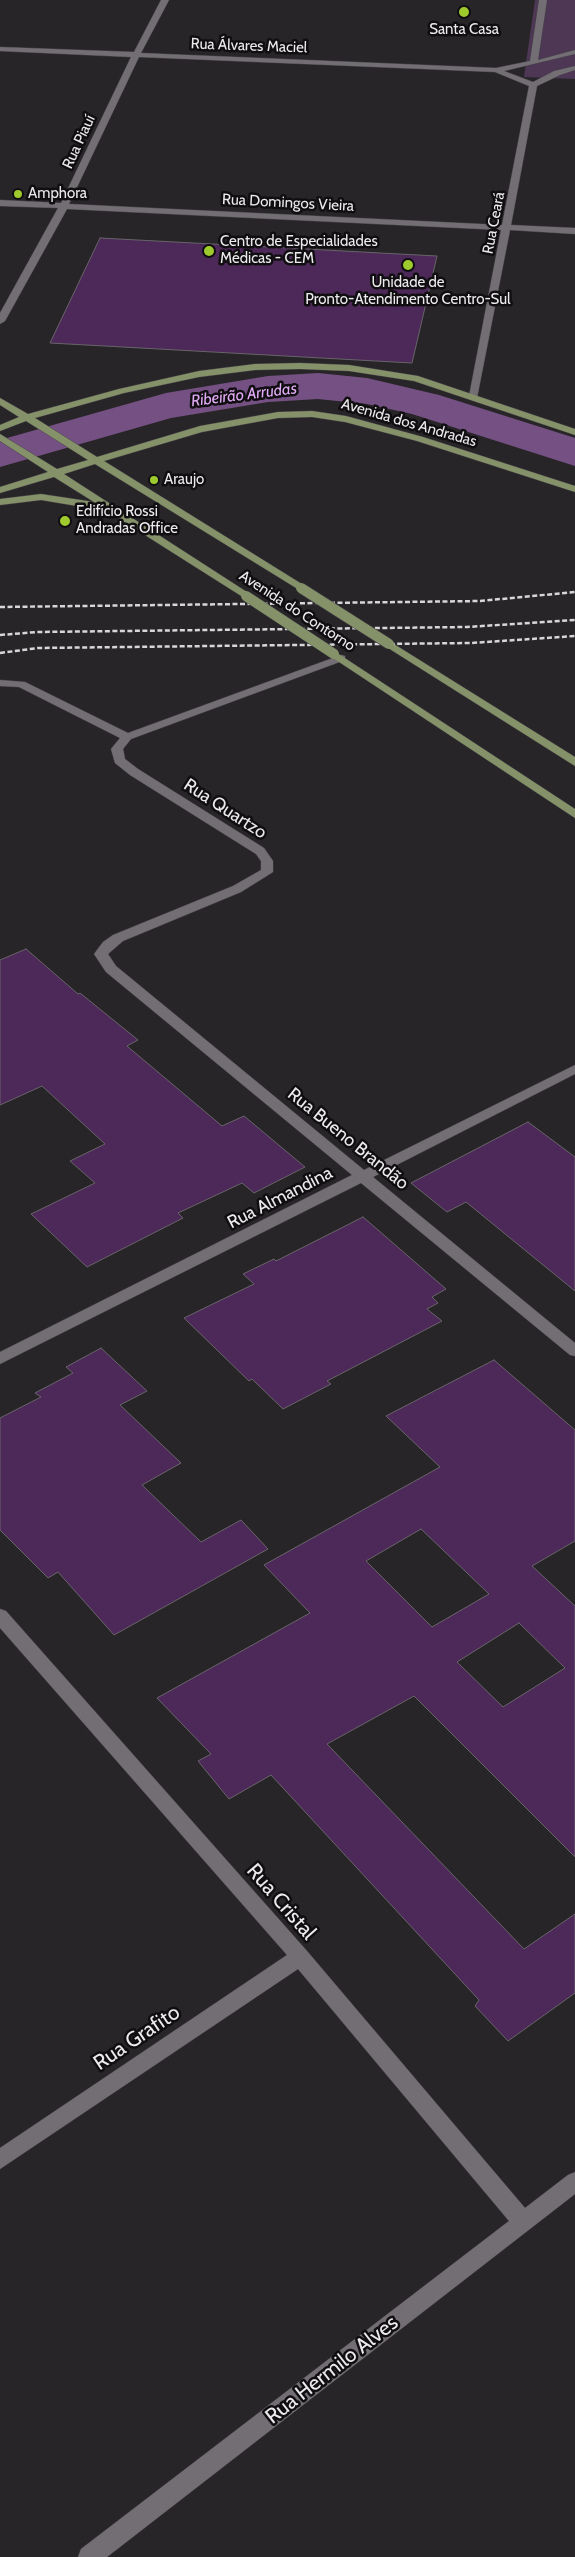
<!DOCTYPE html>
<html>
<head>
<meta charset="utf-8">
<style>
  body { margin:0 }
  canvas { display:block; background:#282529 }
</style>
</head>
<body>
<canvas width="575" height="2557"></canvas>
<script>
const c = document.querySelector('canvas').getContext('2d');
c.lineJoin = 'round';
function fill(path, color) {
  c.fillStyle = color;
  c.fill(path, 'evenodd');
}
function poly(rows) {
  const path = new Path2D();
  for (const r of rows) {
    path.moveTo(r[0], r[1]);
    for (let i = 2; i < r.length; i += 2) path.lineTo(r[i], r[i + 1]);
  }
  return path;
}
function trace(path, color, width, dash) {
  c.strokeStyle = color;
  c.lineWidth = width;
  c.lineCap = dash ? 'butt' : 'round';
  c.setLineDash(dash || []);
  c.stroke(path);
}
function drawText(font, color, halo, rows, align = 'center') {
  c.font = font + ' Cabin,sans-serif';
  c.lineWidth = 5;
  c.setLineDash([]);
  c.textBaseline = 'middle';
  c.strokeStyle = halo;
  c.fillStyle = color;
  for (const [text, x, y, turn = 0] of rows) {
    c.save();
    c.translate(x, y);
    c.rotate((+turn || 0) * Math.PI / 180);
    c.textAlign = isNaN(turn) ? turn : align;
    if (halo) c.strokeText(text, 0, 0);
    c.fillText(text, 0, 0);
    c.restore();
  }
}
fill(poly([
  [535,0,575,0,575,79,524,77]
]), '#4d3755');
fill(poly([
  [318,373,367,378,439,395,575,438,575,466,412,414,367,404,318,399,268,402,171,418,0,467,0,440,166,393,268,376,318,373]
]), '#755082');
const building = poly([
  [100,238,437,256,412,363,50,343,100,238],
  [26,949,78,994,80,993,138,1040,127,1046,222,1126,244,1116,305,1167,254,1193,242,1183,178,1213,183,1218,87,1267,31,1214,95,1183,70,1161,105,1144,42,1086,0,1105,0,960,26,949],
  [528,1122,575,1157,575,1291,466,1202,447,1212,411,1183,528,1122],
  [363,1217,446,1289,432,1297,438,1303,427,1309,442,1321,327,1381,331,1384,283,1409,252,1379,249,1381,184,1318,254,1284,243,1274,274,1259,276,1261,363,1217],
  [101,1348,147,1391,120,1405,181,1463,142,1485,201,1542,241,1520,268,1549,114,1635,58,1572,48,1578,0,1530,0,1418,41,1397,35,1393,73,1373,66,1367,101,1348],
  [494,1360,575,1430,575,1541,532,1566,575,1606,575,1857,414,1696,327,1744,524,1949,575,1914,575,1993,508,2041,475,2006,479,2000,271,1775,229,1799,198,1761,211,1754,157,1698,310,1613,264,1565,440,1467,386,1416,494,1360],
  [421,1529,489,1594,432,1627,366,1561,421,1529],
  [519,1623,565,1668,503,1707,457,1662,519,1623]
]);
fill(building, '#4c2958');
trace(building, '#686469', 1);
const minor = poly([
  [161,0,169,0,141,53,496,68,530,61,539,0,547,0,538,60,575,50,575,54,504,71,533,82,554,71,575,66,575,70,560,75,537,86,511,225,575,228,575,234,510,230,477,398,469,396,501,230,67,209,5,321,0,324,0,313,58,208,0,206,0,200,61,203,131,57,0,51,0,47,134,52,161,0],
  [139,57,495,72,529,86,502,225,69,204,139,57],
  [341,655,345,656,345,660,131,739,123,749,125,759,138,769,264,848,273,861,273,872,241,892,123,941,108,954,116,966,364,1170,575,1065,575,1074,373,1177,575,1343,575,1356,570,1355,361,1183,0,1364,0,1352,352,1175,106,972,94,954,103,942,113,935,233,886,261,870,261,861,256,854,130,775,115,763,111,749,120,738,19,687,0,686,0,680,25,682,128,733,341,655],
  [0,1609,6,1611,307,1951,525,2208,568,2175,575,2172,575,2194,107,2557,78,2557,81,2549,509,2221,298,1969,0,2169,0,2148,287,1955,0,1628,0,1609]
]);
const major = poly([
  [300,363,349,365,418,376,575,429,575,435,414,381,349,371,300,369,255,370,199,377,124,393,35,418,97,457,200,426,278,412,312,411,346,416,423,437,575,486,575,492,417,441,345,422,312,417,278,418,202,432,104,461,305,586,305,590,301,591,95,464,64,474,250,594,251,596,246,599,107,511,41,500,0,505,0,499,41,494,94,502,54,477,0,493,0,487,48,472,0,441,0,434,57,469,88,460,26,421,0,431,0,425,19,417,0,405,0,398,28,414,119,389,199,371,255,364,300,363],
  [389,641,575,757,575,766,385,646,383,644,389,641],
  [334,651,575,809,575,818,330,656,330,652,334,651]
]);
trace(minor, '#464347', 1);
trace(major, '#464347', 1);
fill(minor, '#726e73');
fill(major, '#849169');
trace(poly([
  [0,607,480,601,575,592],
  [0,635,37,632,467,627,575,620],
  [0,653,38,648,471,643,575,636]
]), '#d8d6d9', 2.5, [5, 2.5]);
const majorBridge = poly([
  [301,588,389,644],
  [246,596,334,654]
]);
trace(majorBridge, '#464347', 11, []);
trace(majorBridge, '#849169', 10);
for (const [x, y, r, color] of [
  [464,12,6,"#9eca2e"],
  [18,194,5,"#9eca2e"],
  [209,251,6,"#9eca2e"],
  [408,265,6,"#9eca2e"],
  [154,480,5,"#9eca2e"],
  [65,521,6,"#9eca2e"]
]) {
  const dot = new Path2D();
  dot.arc(x, y, r, 0, 2 * Math.PI);
  c.fillStyle = color;
  c.fill(dot);
  trace(dot, '#100e10', 2);
}
drawText('15px', '#eceaed', '#100e10', [
  ["Santa Casa",464,30,"center"],
  ["Amphora",28,194],
  ["Centro de Especialidades",220,242],
  ["Médicas - CEM",220,259],
  ["Unidade de",408,283,"center"],
  ["Pronto-Atendimento Centro-Sul",408,300,"center"],
  ["Araujo",164,480],
  ["Edifício Rossi",76,512],
  ["Andradas Office",76,529]
], 'left');
drawText('15px', '#eceaed', '#100e10', [
  ["Rua Álvares Maciel",249,46,2],
  ["Rua Piauí",79,142,-65],
  ["Rua Domingos Vieira",288,203,3],
  ["Rua Ceará",494,223,-79],
  ["Avenida dos Andradas",409,423,16],
  ["Avenida do Contorno",297,611,33]
]);
drawText('italic 16px', '#e2abf6', '#100e10', [
  ["Ribeirão Arrudas",244,395,-7]
]);
drawText('18px', '#eceaed', '#100e10', [
  ["Rua Quartzo",225,809,33],
  ["Rua Bueno Brandão",348,1139,39],
  ["Rua Almandina",280,1198,-27]
]);
drawText('21px', '#eceaed', '#100e10', [
  ["Rua Cristal",281,1902,49],
  ["Rua Grafito",137,2038,-34],
  ["Rua Hermilo Alves",332,2370,-38]
]);
</script>
</body>
</html>
